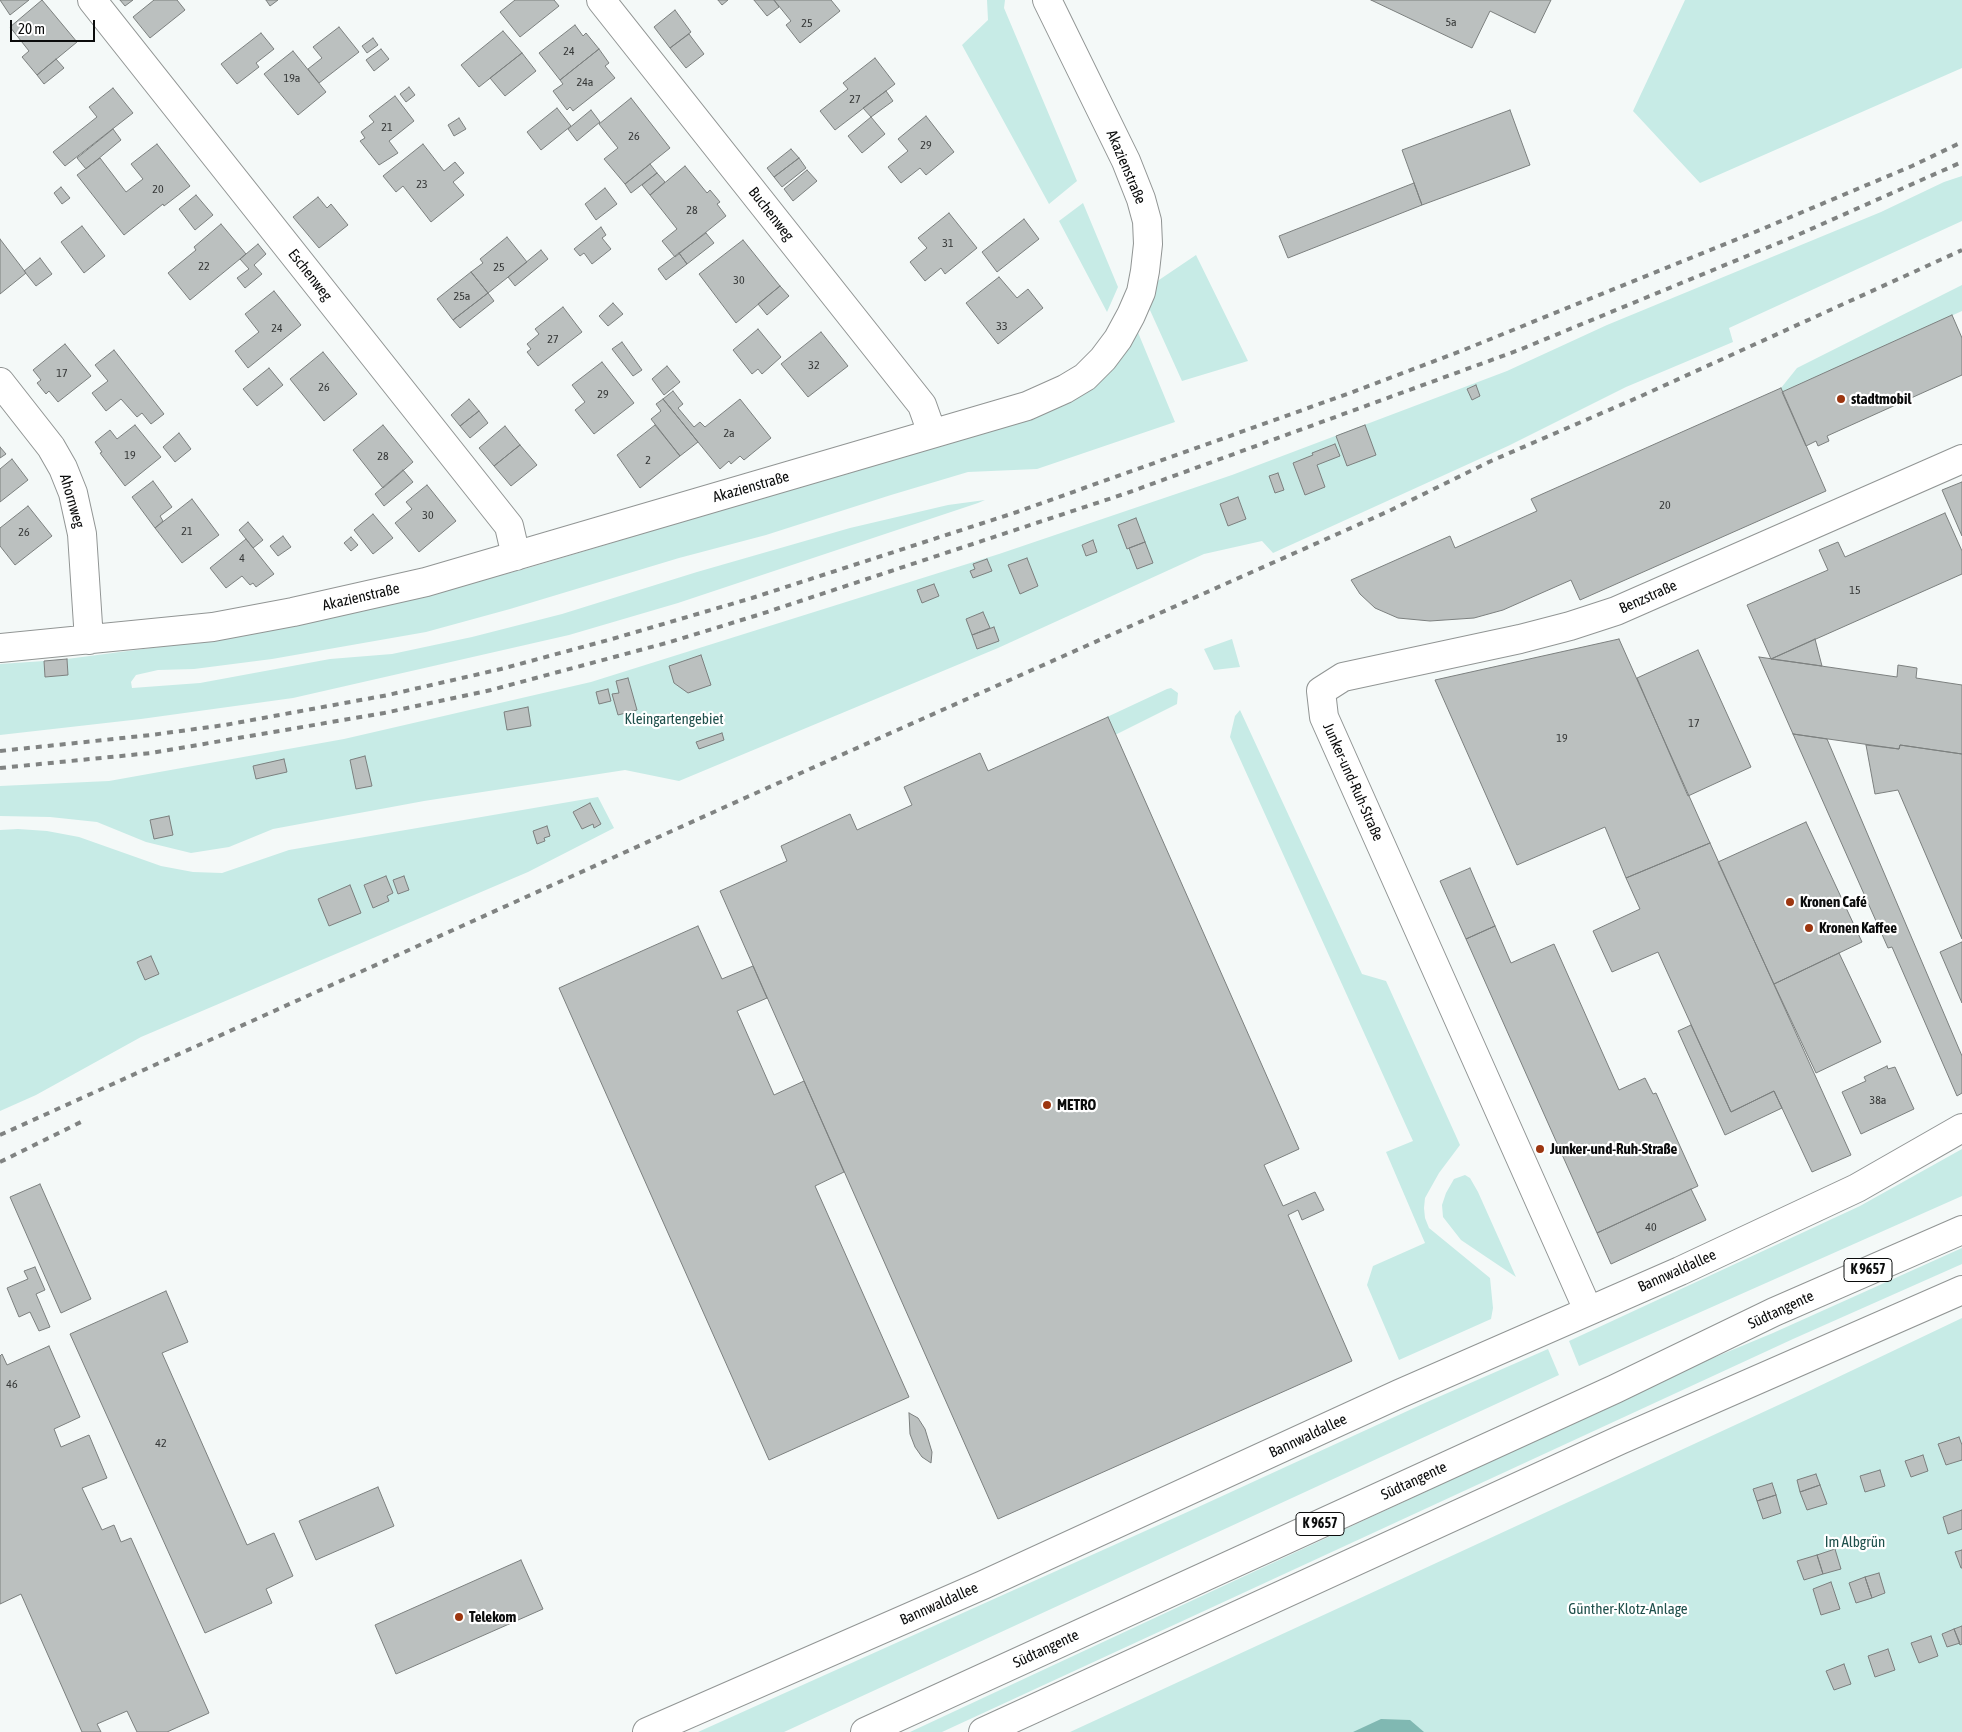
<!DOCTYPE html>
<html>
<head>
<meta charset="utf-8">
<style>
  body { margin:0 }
  #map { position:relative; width:1962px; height:1732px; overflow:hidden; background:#f4f9f8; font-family:"Asap Condensed",sans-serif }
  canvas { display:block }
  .scale { position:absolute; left:10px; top:20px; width:85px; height:22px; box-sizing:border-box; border:2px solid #0b0c0c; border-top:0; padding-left:6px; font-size:15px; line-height:18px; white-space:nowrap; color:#0b0c0c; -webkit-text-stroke:4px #fff; paint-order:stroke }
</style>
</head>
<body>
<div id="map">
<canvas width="1962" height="1732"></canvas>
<div class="scale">20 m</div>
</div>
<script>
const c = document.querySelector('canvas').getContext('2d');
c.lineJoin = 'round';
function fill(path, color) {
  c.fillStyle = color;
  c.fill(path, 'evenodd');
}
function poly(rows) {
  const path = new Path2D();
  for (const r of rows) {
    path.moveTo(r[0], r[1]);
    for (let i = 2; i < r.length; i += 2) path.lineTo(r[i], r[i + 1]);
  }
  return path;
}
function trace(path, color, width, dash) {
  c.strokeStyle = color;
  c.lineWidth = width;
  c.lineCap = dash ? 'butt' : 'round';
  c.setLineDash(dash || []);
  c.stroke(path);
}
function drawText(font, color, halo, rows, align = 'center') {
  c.font = font + ' "Asap Condensed",sans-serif';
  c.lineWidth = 4.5;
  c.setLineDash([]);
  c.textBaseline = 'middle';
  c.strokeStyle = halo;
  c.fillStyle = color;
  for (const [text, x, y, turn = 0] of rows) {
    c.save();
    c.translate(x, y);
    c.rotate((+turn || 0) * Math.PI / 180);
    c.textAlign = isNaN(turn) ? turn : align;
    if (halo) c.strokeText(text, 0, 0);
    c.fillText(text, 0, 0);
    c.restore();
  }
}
fill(poly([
  [987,0,1005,0,1004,8,1077,181,1049,204,962,45,988,20],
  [1685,0,1962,0,1962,68,1700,183,1633,111],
  [1962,176,1962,221,1729,328,1733,342,1626,387,1508,446,1273,553,1262,541,1204,554,998,648,679,781,625,770,424,801,273,829,229,847,191,853,146,842,97,822,50,817,0,816,0,786,109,781,344,739,591,682,999,554,1232,475,1507,371,1607,325,1881,212,1944,182],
  [1083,203,1118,287,1107,312,1059,221],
  [1196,255,1248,361,1182,381,1149,308,1156,282],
  [1962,285,1962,311,1782,392,1781,388,1797,368],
  [1137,330,1175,422,1037,469,968,472,891,495,766,535,679,558,510,609,426,632,272,659,194,669,158,670,136,675,131,682,132,688,200,683,330,659,392,654,472,637,562,614,697,572,850,528,948,505,985,500,978,503,678,603,569,635,293,698,141,719,0,735,0,664,44,661,45,677,68,675,67,659,196,642,416,598,528,568,1018,421],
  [1232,639,1240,667,1214,670,1204,649],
  [1171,688,1178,693,1177,704,1115,735,1107,717,1167,689],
  [1240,710,1362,974,1386,981,1460,1145,1439,1173,1425,1198,1424,1208,1425,1218,1429,1228,1490,1278,1493,1308,1491,1319,1399,1360,1367,1285,1373,1266,1425,1243,1386,1152,1413,1141,1230,737,1235,716],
  [598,797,614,828,528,872,141,1037,36,1095,0,1111,0,830,18,829,47,831,79,837,161,866,193,872,222,873,289,850],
  [1962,1149,1962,1196,1579,1366,1569,1341,1860,1206],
  [1465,1175,1470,1178,1478,1192,1516,1277,1461,1240,1443,1217,1442,1205,1446,1193,1454,1179],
  [1962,1248,1962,1264,1793,1339,942,1732,910,1732,1708,1360,1773,1333],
  [1962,1318,1962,1732,1070,1732,1811,1390],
  [1548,1349,1559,1375,784,1732,698,1732,1183,1514,1427,1402]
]), '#c7ebe6');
fill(poly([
  [1381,1719,1410,1720,1424,1732,1353,1732]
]), '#80b8b2');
const building = poly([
  [0,0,29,0,10,15,0,0],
  [42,0,77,42,37,75,22,57,29,51,10,27,42,0],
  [120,0,133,0,125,6,120,0],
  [154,0,177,0,185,10,150,38,133,17,154,0],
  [266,0,278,0,270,6,266,0],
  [515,0,554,0,559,6,520,37,500,12,515,0],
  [718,0,728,0,722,5,718,0],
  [754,0,774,0,779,7,767,16,754,0],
  [774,0,831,0,840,11,800,43,786,25,791,21,774,0],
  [1371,0,1551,0,1535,33,1490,11,1472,48,1371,0],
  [675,10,691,32,670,48,654,27,675,10],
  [575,25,583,36,586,33,599,49,560,80,539,53,575,25],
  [339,27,359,52,319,83,308,69,322,58,313,47,339,27],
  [503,31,522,53,479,87,461,65,503,31],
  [261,33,274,49,256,63,259,67,237,84,221,64,261,33],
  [689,34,704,54,686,68,670,48,689,34],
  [373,38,378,45,367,53,362,46,373,38],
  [381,49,389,59,374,71,366,60,381,49],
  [599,49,609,63,605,66,615,78,573,111,570,107,567,110,553,91,563,84,560,80,599,49],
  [293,51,326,92,298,115,264,74,293,51],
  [522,53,536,71,505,96,490,78,522,53],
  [875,58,895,84,835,130,820,111,848,89,843,83,875,58],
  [56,59,64,68,44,84,37,75,56,59],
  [409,87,415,95,406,102,400,94,409,87],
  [113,88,133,113,65,166,53,152,97,117,89,107,113,88],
  [886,91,893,101,871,117,863,108,886,91],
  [395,96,414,121,389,141,398,153,379,165,360,141,365,138,361,132,374,122,369,116,395,96],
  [631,98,670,148,625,184,604,159,618,148,599,124,631,98],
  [557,108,571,126,541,150,527,132,557,108],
  [591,110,600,122,577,141,568,129,591,110],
  [1510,110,1530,165,1422,205,1402,150,1510,110],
  [926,116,954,152,926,175,920,168,901,183,888,167,908,151,898,139,926,116],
  [871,117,885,134,862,153,848,136,871,117],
  [459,118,466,129,454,136,448,125,459,118],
  [113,129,121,140,86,169,77,158,113,129],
  [157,144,190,186,164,206,163,204,124,235,77,175,100,158,126,192,143,179,131,164,157,144],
  [423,144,444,171,455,162,464,173,453,182,464,195,431,222,403,186,396,192,383,176,423,144],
  [791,149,799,158,774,177,767,168,791,149],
  [799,158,806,168,782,187,774,177,799,158],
  [650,164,657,173,631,193,625,184,650,164],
  [685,166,707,193,710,190,720,202,717,204,726,216,675,257,662,241,677,229,650,195,685,166],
  [807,170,817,181,793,201,784,189,807,170],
  [657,173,665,182,650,195,642,185,657,173],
  [1414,183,1422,205,1288,258,1279,236,1414,183],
  [61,187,70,198,62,204,54,193,61,187],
  [605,188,617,204,596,220,585,204,605,188],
  [196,195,213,215,195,230,179,209,196,195],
  [318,197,327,208,331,204,348,225,319,248,293,217,318,197],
  [949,213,977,248,945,274,941,268,925,281,910,262,927,248,918,238,949,213],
  [1024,219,1039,239,997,272,982,252,1024,219],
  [221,224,246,254,190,300,168,273,196,250,194,247,221,224],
  [82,226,105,256,84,273,61,242,82,226],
  [601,227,606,235,602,238,611,249,592,264,584,253,580,256,574,249,601,227],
  [706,233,714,243,687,264,679,253,706,233],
  [507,237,527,262,488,293,471,272,483,263,480,259,507,237],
  [0,239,26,273,0,294,0,239],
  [743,240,780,286,736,323,699,274,743,240],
  [258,244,266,254,254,265,262,274,245,288,237,278,249,269,240,259,258,244],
  [541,250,548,259,515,286,508,277,541,250],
  [679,253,687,264,666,280,658,269,679,253],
  [40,258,52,274,36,286,24,271,40,258],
  [471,272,488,293,453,320,437,299,471,272],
  [999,277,1017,298,1028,289,1043,308,998,344,966,303,999,277],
  [780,286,789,296,767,315,758,304,780,286],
  [274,291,301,325,248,368,235,351,259,332,245,314,274,291],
  [488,293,494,301,460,328,453,320,488,293],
  [613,303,623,314,608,326,599,316,613,303],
  [563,307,582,332,538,366,527,352,531,349,527,344,539,334,535,329,563,307],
  [1952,315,1962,338,1962,375,1827,436,1829,441,1818,446,1816,441,1806,446,1782,392,1952,315],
  [758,329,781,357,762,374,758,369,752,374,733,350,758,329],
  [821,332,848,366,808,397,781,364,821,332],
  [622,342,642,370,633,376,612,349,622,342],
  [65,344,91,376,58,402,49,391,46,394,37,383,41,380,33,370,65,344],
  [114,350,164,414,151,424,142,413,137,417,121,399,106,411,92,393,108,381,95,365,114,350],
  [323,352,357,394,324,421,290,379,323,352],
  [602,362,634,403,594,434,575,410,585,402,572,385,602,362],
  [667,366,680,382,664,395,652,379,667,366],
  [269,368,283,385,257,406,243,389,269,368],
  [1476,385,1480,396,1472,400,1467,389,1476,385],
  [1781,388,1826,491,1580,600,1571,580,1503,610,1474,618,1430,621,1398,618,1375,608,1360,594,1351,580,1450,536,1455,548,1537,511,1531,499,1781,388],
  [673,391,683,404,678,408,694,427,700,422,705,427,740,399,771,438,744,460,740,456,731,464,729,461,720,469,663,399,673,391],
  [469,399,479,411,460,426,451,415,469,399],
  [663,399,698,442,680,456,651,419,661,411,656,404,663,399],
  [479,411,488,423,470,438,460,426,479,411],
  [135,425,161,457,125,486,100,453,102,452,95,442,110,430,117,439,135,425],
  [383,425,413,462,383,488,353,450,383,425],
  [655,425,680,456,640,488,617,455,655,425],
  [1365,425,1376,455,1347,466,1336,436,1365,425],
  [505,426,520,445,494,466,479,448,505,426],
  [179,433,191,449,175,462,163,447,179,433],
  [1335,444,1340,456,1317,465,1325,487,1305,495,1293,463,1313,455,1312,453,1335,444],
  [520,445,537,465,511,486,494,466,520,445],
  [0,447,6,454,0,458,0,447],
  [12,459,28,480,0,502,0,469,12,459],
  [403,470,413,482,384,506,375,494,403,470],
  [1278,473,1284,490,1275,493,1269,476,1278,473],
  [153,481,172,507,160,516,163,521,155,528,132,497,153,481],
  [1962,482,1962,536,1942,490,1962,482],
  [427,485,456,521,419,552,395,523,412,509,406,502,427,485],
  [1238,497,1246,519,1228,526,1220,504,1238,497],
  [192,499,219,535,182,563,155,528,192,499],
  [28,506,52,536,15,565,0,546,0,528,28,506],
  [1945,513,1962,551,1962,574,1771,659,1747,605,1828,570,1819,550,1838,542,1845,557,1945,513],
  [373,514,393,538,373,554,354,530,373,514],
  [1136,518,1145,542,1127,549,1118,525,1136,518],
  [248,522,263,540,253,548,239,530,248,522],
  [283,536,291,547,278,556,270,546,283,536],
  [351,537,358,545,351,551,344,543,351,537],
  [246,539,274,574,256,587,253,583,250,585,242,576,226,588,210,568,246,539],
  [1093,540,1097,552,1086,556,1082,545,1093,540],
  [1145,542,1153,563,1137,569,1129,548,1145,542],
  [1027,558,1038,586,1020,594,1008,565,1027,558],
  [987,559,992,571,973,578,970,571,975,569,973,564,987,559],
  [934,584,939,596,922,603,917,590,934,584],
  [983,612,990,628,972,635,966,619,983,612],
  [994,627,999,641,977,649,972,635,994,627],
  [1619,639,1710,843,1626,878,1605,827,1517,865,1435,680,1619,639],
  [1815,639,1822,666,1771,659,1815,639],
  [1698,650,1751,767,1688,796,1637,678,1698,650],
  [701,655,711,685,688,693,674,683,669,666,701,655],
  [1759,657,1897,677,1898,665,1917,668,1916,678,1962,685,1962,754,1900,745,1899,749,1793,734,1759,657],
  [67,659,68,675,45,677,44,661,67,659],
  [628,678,637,710,618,715,612,694,619,693,616,681,628,678],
  [608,689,611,701,599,704,596,692,608,689],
  [528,707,531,726,507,730,504,712,528,707],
  [1108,717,1299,1149,1264,1165,1283,1206,1315,1192,1324,1210,1302,1220,1298,1210,1288,1215,1352,1361,998,1519,720,891,787,861,781,846,850,814,857,830,912,805,904,787,980,753,988,771,1108,717],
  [722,733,724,740,699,749,696,742,722,733],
  [1793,734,1827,739,1962,1056,1962,1093,1957,1096,1892,947,1888,948,1793,734],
  [1866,745,1899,749,1900,745,1962,754,1962,939,1898,790,1875,794,1866,745],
  [365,756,372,786,356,789,350,760,365,756],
  [284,759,287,772,256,779,253,766,284,759],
  [590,803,601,824,594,828,593,824,582,829,573,812,590,803],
  [169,816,173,835,154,839,150,820,169,816],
  [1806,822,1862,942,1774,984,1718,862,1806,822],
  [547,826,550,836,544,838,545,841,537,844,533,831,547,826],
  [1710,843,1851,1155,1812,1172,1774,1091,1731,1112,1658,952,1612,972,1593,931,1640,909,1626,878,1710,843],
  [1470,868,1495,926,1466,939,1440,881,1470,868],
  [386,876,393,893,387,896,389,901,373,908,364,885,386,876],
  [404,876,409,890,398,894,393,880,404,876],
  [350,885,361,913,329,926,318,899,350,885],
  [698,926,722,979,753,966,767,998,737,1011,774,1095,804,1081,844,1172,815,1186,909,1397,769,1460,559,988,698,926],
  [1495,926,1511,963,1554,944,1619,1090,1645,1078,1653,1094,1656,1093,1698,1186,1597,1233,1466,939,1495,926],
  [1962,942,1962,1003,1940,952,1962,942],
  [1839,953,1881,1042,1816,1073,1774,984,1839,953],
  [151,956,159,974,145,980,137,962,151,956],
  [1691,1025,1731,1112,1774,1091,1782,1108,1725,1135,1678,1031,1691,1025],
  [1887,1066,1888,1069,1895,1067,1914,1109,1861,1134,1842,1092,1866,1081,1864,1077,1887,1066],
  [40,1184,91,1299,61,1313,10,1197,40,1184],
  [1691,1189,1706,1220,1611,1264,1597,1233,1691,1189],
  [35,1267,45,1290,36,1294,50,1327,39,1331,30,1312,19,1317,7,1288,28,1279,24,1271,35,1267],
  [166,1291,188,1342,162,1353,247,1545,274,1533,293,1576,266,1589,272,1603,205,1633,70,1334,166,1291],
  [49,1346,80,1417,54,1429,61,1447,89,1435,107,1478,82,1488,102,1530,114,1525,121,1542,131,1538,209,1713,167,1732,137,1732,127,1711,97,1724,101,1732,82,1732,21,1594,0,1604,0,1356,2,1354,7,1365,49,1346],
  [909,1413,918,1418,925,1429,932,1452,931,1463,922,1457,915,1447,910,1434,909,1413],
  [1959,1437,1962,1445,1962,1460,1946,1465,1938,1444,1959,1437],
  [1923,1455,1928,1471,1911,1477,1905,1461,1923,1455],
  [1880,1470,1885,1486,1865,1492,1860,1476,1880,1470],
  [1816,1474,1820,1485,1800,1492,1797,1480,1816,1474],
  [1772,1483,1776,1495,1757,1501,1753,1489,1772,1483],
  [1820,1485,1827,1504,1807,1510,1800,1492,1820,1485],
  [378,1487,394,1526,316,1560,299,1521,378,1487],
  [1776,1495,1781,1513,1763,1519,1757,1501,1776,1495],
  [1962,1510,1962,1529,1948,1534,1943,1517,1962,1510],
  [1835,1549,1841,1569,1823,1574,1817,1555,1835,1549],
  [1962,1550,1962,1568,1961,1568,1955,1552,1962,1550],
  [1817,1555,1823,1574,1804,1580,1797,1561,1817,1555],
  [521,1560,543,1609,396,1674,375,1625,521,1560],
  [1879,1573,1885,1593,1872,1598,1865,1577,1879,1573],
  [1865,1577,1872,1598,1856,1603,1849,1583,1865,1577],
  [1831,1582,1840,1609,1821,1615,1813,1589,1831,1582],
  [1962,1626,1962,1644,1960,1645,1954,1629,1962,1626],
  [1954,1629,1960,1643,1947,1647,1942,1634,1954,1629],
  [1931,1636,1938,1656,1919,1663,1911,1643,1931,1636],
  [1888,1649,1895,1670,1875,1677,1868,1656,1888,1649],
  [1844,1664,1851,1684,1834,1690,1826,1671,1844,1664]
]);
fill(building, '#bbc0bf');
trace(building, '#7c807f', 1);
const minor = poly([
  [92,0,509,526,516,556],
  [601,0,922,405,932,433],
  [0,382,51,447,63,468,73,493,82,534,89,640],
  [0,648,213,627,293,612,426,582,1027,406,1065,389,1085,377,1103,359,1118,339,1131,315,1141,292,1145,271,1148,244,1147,221,1141,199,1126,161,1047,0],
  [1588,1310,1324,717,1321,691,1343,677,1520,639,1570,626,1616,611,1962,459],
  [647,1732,983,1585,1399,1394,1680,1271,1857,1188,1962,1128]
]);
const highway = poly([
  [865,1732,1615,1389,1774,1312,1962,1230],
  [983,1732,1620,1440,1962,1290]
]);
trace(minor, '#919594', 30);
trace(highway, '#919594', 30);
trace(minor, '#fff', 28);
trace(highway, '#fff', 28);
trace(poly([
  [0,751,151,735,225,725,388,695,501,669,612,639,752,598,1017,512,1350,393,1461,351,1755,232,1912,166,1962,142],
  [0,768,151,753,384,713,491,690,670,642,761,614,1127,493,1519,350,1793,237,1962,162],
  [0,1135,747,797,1389,511,1491,461,1639,397,1962,250],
  [0,1162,81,1122]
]), '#808382', 4, [6, 6]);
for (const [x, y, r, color] of [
  [1841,399,5,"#9c3610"],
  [1790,902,5,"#9c3610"],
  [1809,928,5,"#9c3610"],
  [1047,1105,5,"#9c3610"],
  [1540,1149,5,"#9c3610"],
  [459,1617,5,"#9c3610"]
]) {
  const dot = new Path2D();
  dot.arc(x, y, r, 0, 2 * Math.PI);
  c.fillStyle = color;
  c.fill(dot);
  trace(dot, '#fff', 2);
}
drawText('12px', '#373939', null, [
  ["5a",1451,22],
  ["25",807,23],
  ["24",569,51],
  ["19a",292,78],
  ["24a",585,82],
  ["27",855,99],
  ["21",387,127],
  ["26",634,136],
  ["29",926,145],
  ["23",422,184],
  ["20",158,189],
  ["28",692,210],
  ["31",948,243],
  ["22",204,266],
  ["25",499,267],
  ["30",739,280],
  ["25a",462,296],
  ["33",1002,326],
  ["24",277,328],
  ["27",553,339],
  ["32",814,365],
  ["17",62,373],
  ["26",324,387],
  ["29",603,394],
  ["2a",729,433],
  ["19",130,455],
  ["28",383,456],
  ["2",648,460],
  ["20",1665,505],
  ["30",428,515],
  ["21",187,531],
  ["26",24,532],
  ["4",242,558],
  ["15",1855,590],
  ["17",1694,723],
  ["19",1562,738],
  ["38a",1878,1100],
  ["40",1651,1227],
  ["46",12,1384],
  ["42",161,1443]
]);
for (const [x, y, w] of [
  [1868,1270,48],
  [1320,1524,48]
]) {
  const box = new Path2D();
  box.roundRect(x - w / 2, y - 11.5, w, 23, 4);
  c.fillStyle = '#fff';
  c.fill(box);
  trace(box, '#0b0c0c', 1);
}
drawText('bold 14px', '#0b0c0c', null, [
  ["K 9657",1868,1270],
  ["K 9657",1320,1524]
]);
drawText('15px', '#0b0c0c', '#fff', [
  ["Akazienstraße",1126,167,67],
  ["Buchenweg",771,214,52],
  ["Eschenweg",310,275,52],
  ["Akazienstraße",751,487,-16],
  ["Ahornweg",72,501,74],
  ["Akazienstraße",361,597,-13],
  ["Benzstraße",1648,597,-24],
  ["Junker-und-Ruh-Straße",1353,782,66],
  ["Bannwaldallee",1677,1271,-24],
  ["Südtangente",1781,1310,-25],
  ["Bannwaldallee",1308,1436,-25],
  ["Südtangente",1414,1481,-25],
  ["Bannwaldallee",939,1604,-24],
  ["Südtangente",1046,1649,-25]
]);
drawText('bold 15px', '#0b0c0c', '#fff', [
  ["stadtmobil",1851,399],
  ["Kronen Café",1800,902],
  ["Kronen Kaffee",1819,928],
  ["METRO",1057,1105],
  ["Junker-und-Ruh-Straße",1550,1149],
  ["Telekom",469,1617]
], 'left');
drawText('15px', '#1e4f4b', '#fff', [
  ["Kleingartengebiet",674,719],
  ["Im Albgrün",1855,1542],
  ["Günther-Klotz-Anlage",1628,1609]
]);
</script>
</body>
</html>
